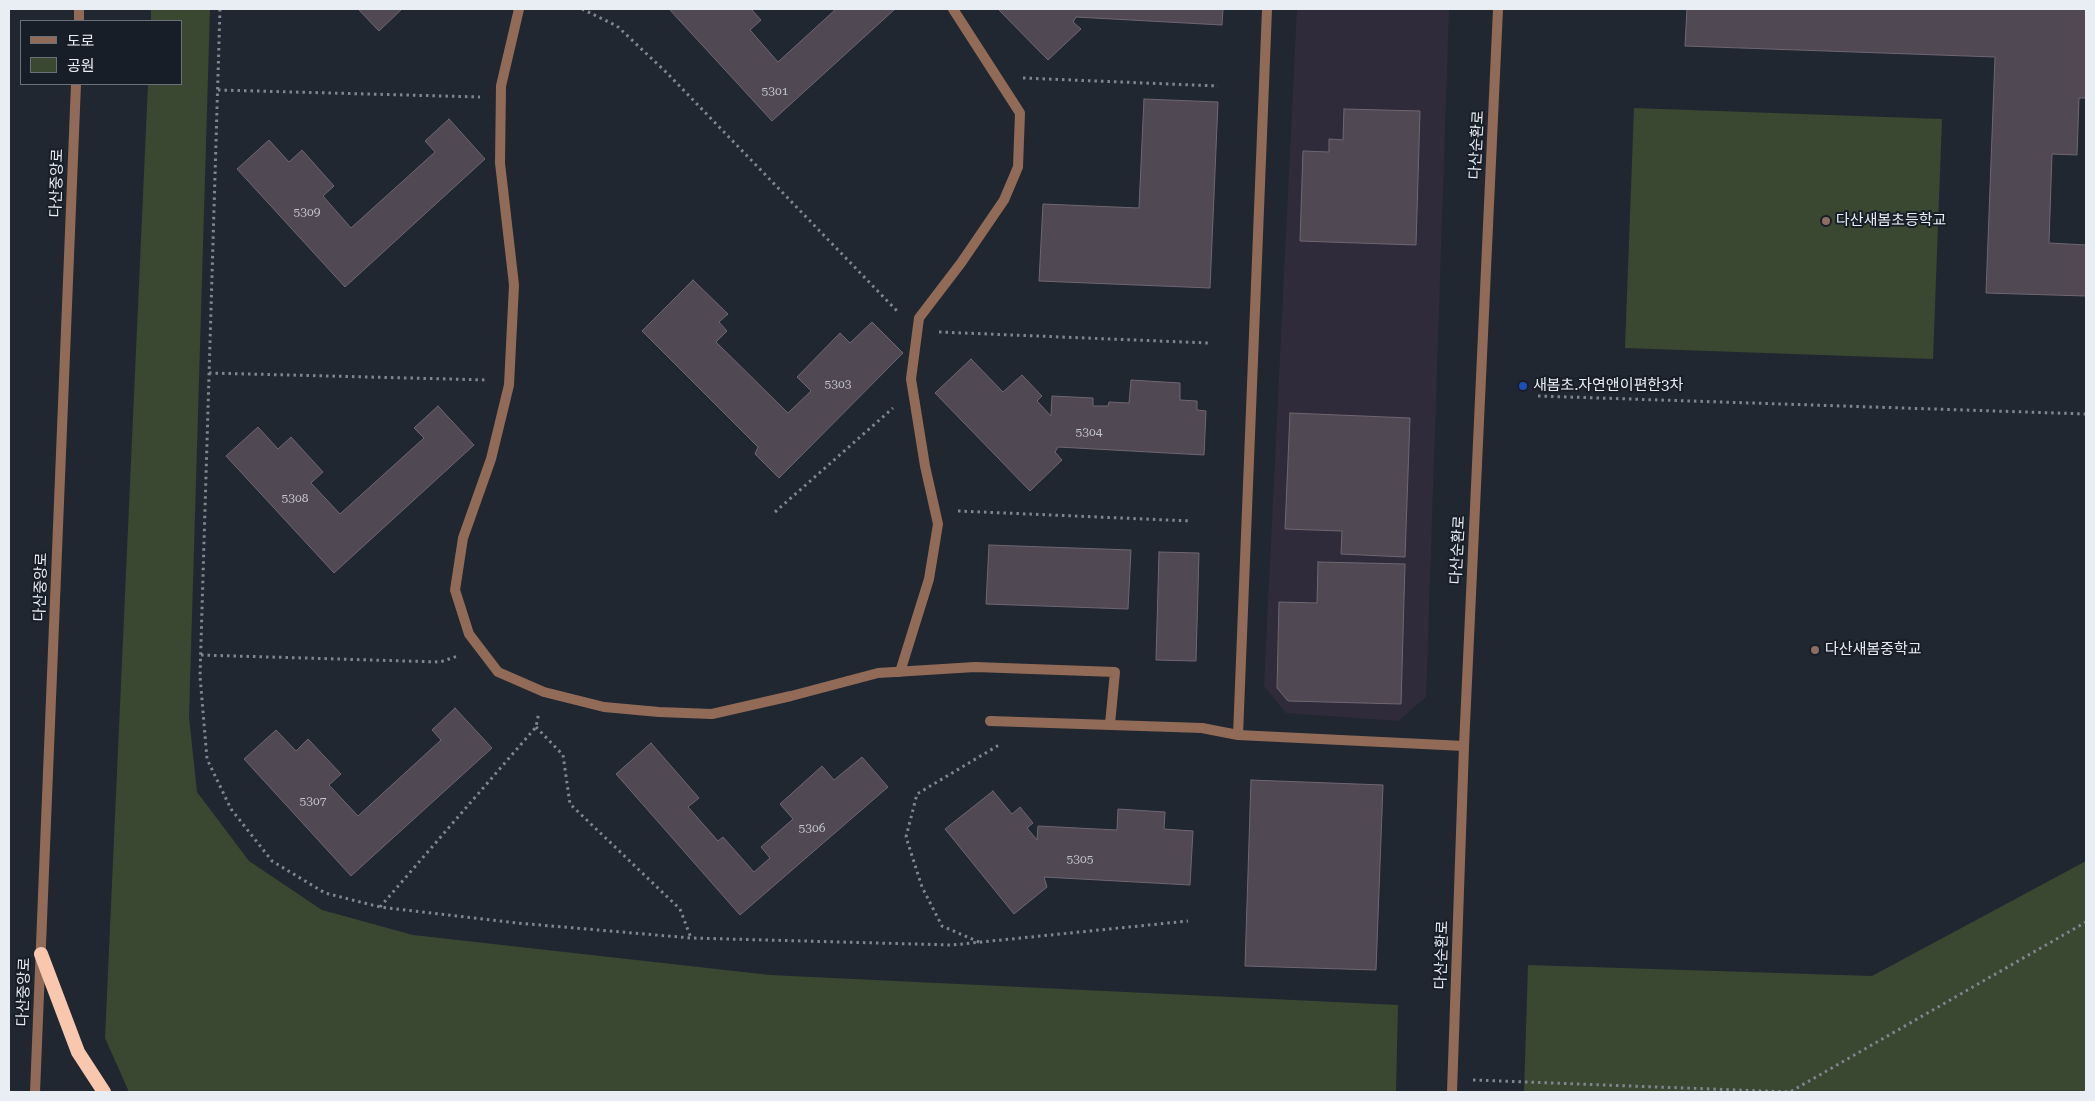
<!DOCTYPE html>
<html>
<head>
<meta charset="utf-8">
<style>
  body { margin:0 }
  #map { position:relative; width:2095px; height:1101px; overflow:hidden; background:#202731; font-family:"Roboto Serif","Noto Sans KR",serif }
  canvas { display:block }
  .frame { position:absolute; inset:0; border:10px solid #e9eef5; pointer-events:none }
  .legend { position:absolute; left:20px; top:20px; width:162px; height:65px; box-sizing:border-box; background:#171e27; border:1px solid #6b7179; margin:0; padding:6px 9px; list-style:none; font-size:15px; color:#e9eef5 }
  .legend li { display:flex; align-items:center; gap:10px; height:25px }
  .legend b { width:25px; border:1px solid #6b7179 }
</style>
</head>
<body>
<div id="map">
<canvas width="2095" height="1101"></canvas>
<div class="frame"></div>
<ul class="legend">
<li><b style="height:6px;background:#916b58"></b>도로</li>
<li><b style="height:14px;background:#3a4731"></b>공원</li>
</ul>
</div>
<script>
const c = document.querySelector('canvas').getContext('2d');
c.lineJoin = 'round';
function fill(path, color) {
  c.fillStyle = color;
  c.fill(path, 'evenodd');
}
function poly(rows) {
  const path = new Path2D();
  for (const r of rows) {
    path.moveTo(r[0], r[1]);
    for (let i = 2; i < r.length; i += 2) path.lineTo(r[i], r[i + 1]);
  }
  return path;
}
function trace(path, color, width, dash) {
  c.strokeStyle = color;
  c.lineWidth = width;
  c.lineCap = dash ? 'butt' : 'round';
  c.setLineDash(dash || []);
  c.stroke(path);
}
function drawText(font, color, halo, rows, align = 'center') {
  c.font = font + ' "Roboto Serif","Noto Sans KR",serif';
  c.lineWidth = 4;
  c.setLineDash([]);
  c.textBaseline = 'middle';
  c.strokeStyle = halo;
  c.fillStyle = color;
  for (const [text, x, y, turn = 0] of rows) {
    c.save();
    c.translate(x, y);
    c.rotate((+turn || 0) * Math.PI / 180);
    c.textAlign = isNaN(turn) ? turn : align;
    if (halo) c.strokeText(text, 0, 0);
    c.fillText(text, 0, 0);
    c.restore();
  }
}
fill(poly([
  [1297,9,1449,9,1426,697,1398,721,1286,713,1264,686]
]), '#302b3b');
fill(poly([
  [151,9,210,9,189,717,197,792,249,861,322,910,413,935,770,975,1398,1005,1396,1092,129,1092,105,1038,148,84,181,84,181,21,151,21],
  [1634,108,1942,119,1933,359,1625,348],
  [2086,861,2086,1092,1524,1092,1528,965,1872,976]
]), '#3a4731');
const building = poly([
  [358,9,402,9,379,31,358,9],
  [669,9,751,9,761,20,750,30,778,62,836,9,895,9,772,121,669,9],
  [998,9,1223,9,1222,25,1076,17,1073,22,1081,29,1048,60,998,9],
  [1687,9,2086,9,2086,98,2079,98,2077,155,2052,154,2049,243,2086,245,2086,296,1986,293,1995,57,1685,46,1687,9],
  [1144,99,1218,102,1210,288,1039,281,1043,204,1139,208,1144,99],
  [1344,109,1420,111,1416,245,1300,241,1303,151,1329,152,1329,139,1343,140,1344,109],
  [449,119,485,159,345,287,237,169,269,140,289,162,302,150,334,186,323,196,351,228,435,152,425,141,449,119],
  [693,280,728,314,719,322,727,331,716,342,788,413,811,391,797,377,840,333,850,343,872,322,903,353,779,478,755,454,758,447,642,331,693,280],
  [971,359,1003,392,1022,375,1042,396,1037,401,1051,416,1052,396,1093,398,1093,406,1108,406,1109,402,1129,403,1131,380,1180,383,1180,400,1197,401,1197,410,1206,411,1204,455,1058,447,1055,452,1062,460,1030,491,935,393,971,359],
  [438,406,474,445,334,573,226,456,258,427,278,449,291,437,323,472,311,483,340,514,424,438,414,428,438,406],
  [1290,413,1410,418,1405,557,1341,554,1342,531,1285,529,1290,413],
  [989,545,1131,550,1128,609,986,604,989,545],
  [1159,552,1199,553,1196,661,1156,660,1159,552],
  [1318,562,1405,564,1401,704,1288,701,1277,688,1279,602,1317,603,1318,562],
  [455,708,492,748,351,876,244,759,276,730,296,751,308,739,341,774,329,785,358,816,441,740,432,730,455,708],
  [651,743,699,798,688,807,718,841,723,837,754,872,770,858,761,847,793,819,780,804,822,766,834,780,862,757,888,787,740,915,616,774,651,743],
  [1251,780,1383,785,1376,970,1245,966,1251,780],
  [993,791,1012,814,1020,807,1033,823,1027,828,1037,840,1038,826,1117,830,1118,809,1165,812,1164,829,1193,831,1190,885,1044,877,1047,887,1014,914,945,829,993,791]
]);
fill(building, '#504853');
trace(building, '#6f6672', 1);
trace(poly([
  [220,9,200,676,207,759,231,809,272,861,325,893,380,907,517,923,691,938,952,945,1188,921],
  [582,9,617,26,667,73,898,312],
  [1023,78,1218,86],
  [218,90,480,97],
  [939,332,1208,343],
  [209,373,488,380],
  [1538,396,2086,414],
  [958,511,1191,521],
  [775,512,893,408],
  [201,655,440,662,458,656],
  [536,727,563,755,570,804,680,909,691,938],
  [380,907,536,727,539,712],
  [979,942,942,926,922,887,906,837,917,794,999,745],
  [1473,1080,1790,1092,2086,922],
  [2085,1092,2086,1091]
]), '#80868f', 3, [2.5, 4]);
trace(poly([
  [519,9,501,86,500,163,514,285,509,385,491,459,463,538,455,590,469,634,498,672,544,692,604,707,659,712,712,714,791,696,878,673,975,667,1115,672,1110,724],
  [1267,9,1238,735,1464,746],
  [900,672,929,579,938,524,925,466,911,379,919,318,961,263,1004,200,1018,167,1020,113,953,9],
  [990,721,1202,728,1238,735]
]), '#916b58', 10);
trace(poly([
  [79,21,79,9],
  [35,1092,76,84],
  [1452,1092,1464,746,1498,9]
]), '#916b58', 10);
trace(poly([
  [41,954,78,1052,104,1092]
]), '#f8c7ae', 14);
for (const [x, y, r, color] of [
  [1826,221,5,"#8d6e63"],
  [1523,386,5,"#1a4fb4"],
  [1815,650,5,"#8d6e63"]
]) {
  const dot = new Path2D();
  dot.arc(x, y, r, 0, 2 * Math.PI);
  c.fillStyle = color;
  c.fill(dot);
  trace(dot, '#171e27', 2);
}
drawText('12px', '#c3c4cc', null, [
  ["5301",775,91],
  ["5309",307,212],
  ["5303",838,384],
  ["5304",1089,432],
  ["5308",295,498],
  ["5307",313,801],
  ["5306",812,828],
  ["5305",1080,859]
]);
drawText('15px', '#e9eef5', '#171e27', [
  ["다산순환로",1477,145,-87],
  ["다산중앙로",57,183,-88],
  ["다산순환로",1458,550,-87],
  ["다산중앙로",41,587,-88],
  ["다산순환로",1442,955,-88],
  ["다산중앙로",24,992,-88]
]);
drawText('15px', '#e9eef5', '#171e27', [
  ["다산새봄초등학교",1836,221],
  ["새봄초.자연앤이편한3차",1533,386],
  ["다산새봄중학교",1825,650]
], 'left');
</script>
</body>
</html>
